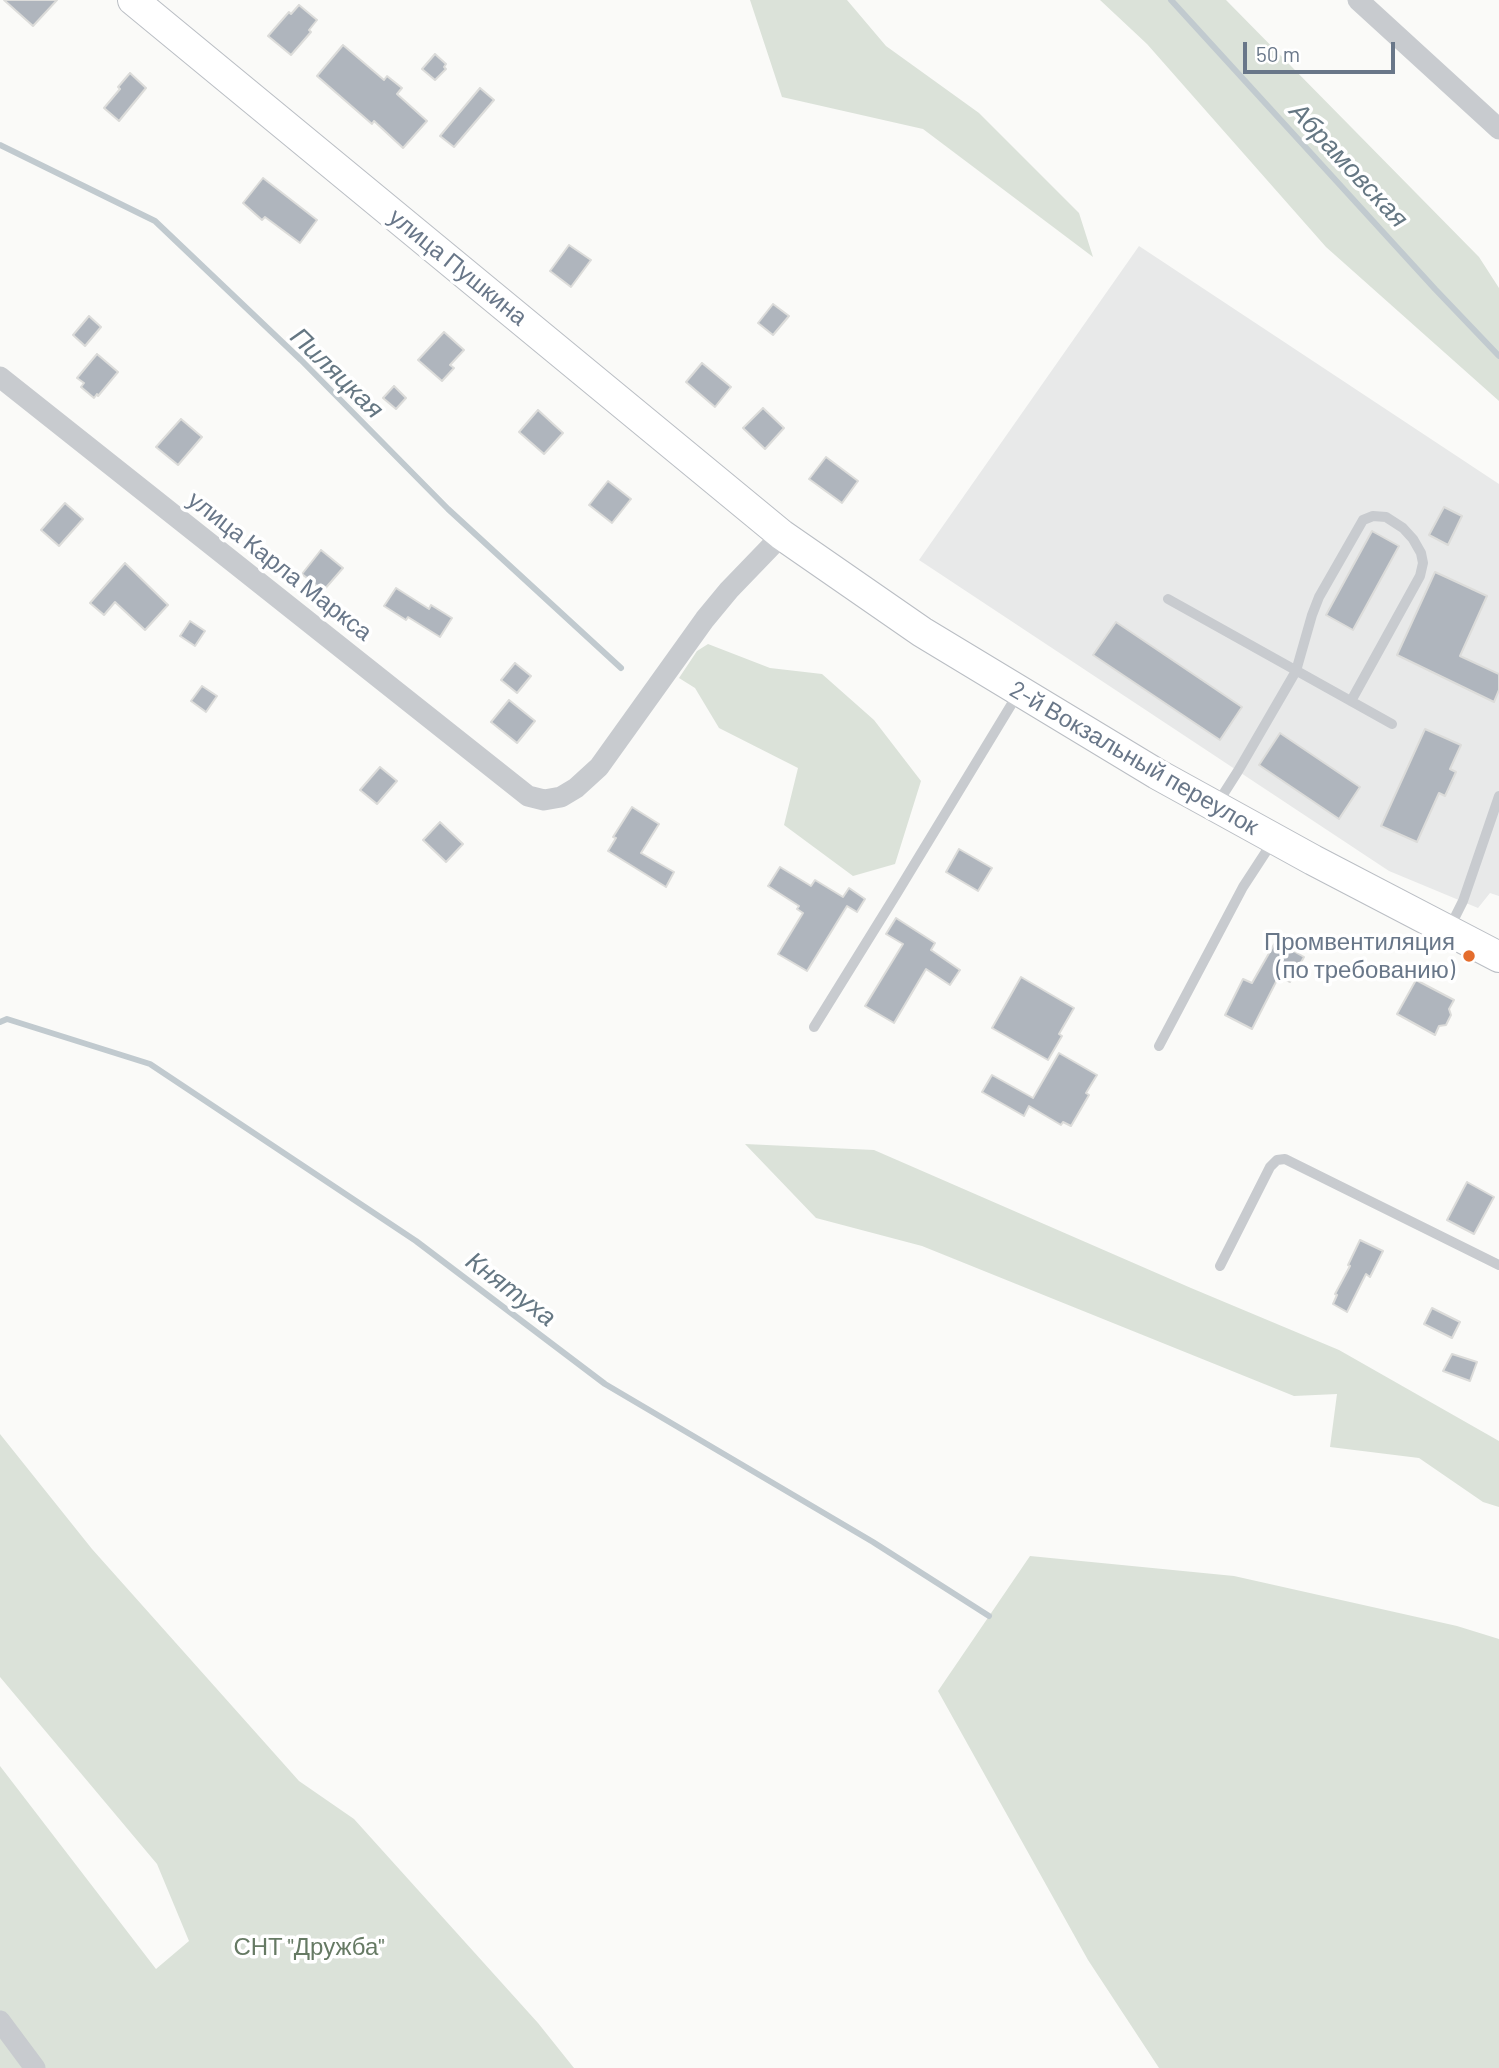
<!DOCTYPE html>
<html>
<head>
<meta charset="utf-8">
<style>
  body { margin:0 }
  #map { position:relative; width:1499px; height:2068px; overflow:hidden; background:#fafaf8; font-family:Barlow,sans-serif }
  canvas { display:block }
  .scale { position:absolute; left:1243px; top:42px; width:152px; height:32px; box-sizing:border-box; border:4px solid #697789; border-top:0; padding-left:9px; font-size:21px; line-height:24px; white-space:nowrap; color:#697789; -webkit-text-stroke:5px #fff; paint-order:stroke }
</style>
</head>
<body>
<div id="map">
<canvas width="1499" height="2068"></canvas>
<div class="scale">50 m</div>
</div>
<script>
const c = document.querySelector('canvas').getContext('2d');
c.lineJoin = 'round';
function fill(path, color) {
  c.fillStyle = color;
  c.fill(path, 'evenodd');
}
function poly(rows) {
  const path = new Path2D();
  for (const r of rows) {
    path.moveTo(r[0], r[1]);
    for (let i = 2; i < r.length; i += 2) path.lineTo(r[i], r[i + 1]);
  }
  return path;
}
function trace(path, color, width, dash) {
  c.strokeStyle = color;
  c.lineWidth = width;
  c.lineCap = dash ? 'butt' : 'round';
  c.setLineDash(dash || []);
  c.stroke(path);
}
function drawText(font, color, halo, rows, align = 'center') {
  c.font = font + ' Barlow,sans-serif';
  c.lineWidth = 7;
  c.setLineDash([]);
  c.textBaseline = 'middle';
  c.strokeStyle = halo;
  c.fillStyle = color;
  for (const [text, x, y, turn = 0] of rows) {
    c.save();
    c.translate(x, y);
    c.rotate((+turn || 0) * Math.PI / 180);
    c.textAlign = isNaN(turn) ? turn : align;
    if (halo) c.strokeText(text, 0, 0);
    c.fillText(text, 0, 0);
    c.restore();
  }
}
fill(poly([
  [1139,246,1499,484,1499,896,1490,893,1478,908,1389,871,919,560]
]), '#e8e9e9');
fill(poly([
  [750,0,847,0,886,46,979,113,1079,213,1093,257,923,129,782,97],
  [1100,0,1226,0,1479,257,1499,288,1499,401,1326,247,1147,44],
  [708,644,770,668,822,674,874,720,921,781,895,864,853,876,784,825,798,768,719,728,695,688,679,678,697,651],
  [745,1144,874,1150,1191,1288,1339,1350,1499,1441,1499,1507,1483,1502,1419,1458,1330,1447,1337,1394,1294,1396,922,1246,816,1218],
  [0,1434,92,1549,299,1781,354,1819,538,2023,574,2068,0,2068,0,1766,156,1969,189,1941,157,1864,0,1677],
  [1030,1556,1234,1576,1457,1626,1499,1639,1499,2068,1159,2068,1088,1960,938,1691]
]), '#dbe2d9');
trace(poly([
  [1171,0,1435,289,1499,356],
  [0,145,155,221,301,360,448,509,621,668],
  [0,1022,7,1019,150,1064,416,1241,605,1384,873,1542,989,1616]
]), '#c1cacf', 6);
const building = poly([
  [4,0,57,0,33,26,4,0],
  [299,5,317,20,309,30,311,32,291,55,268,36,289,12,291,14,299,5],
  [343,45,384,80,387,76,402,88,397,94,427,121,403,148,374,121,372,124,317,76,343,45],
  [435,54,446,64,444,67,446,69,435,80,422,69,435,54],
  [130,73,146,88,119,121,104,108,120,89,118,87,130,73],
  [480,88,494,100,454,147,440,136,480,88],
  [263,178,317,220,300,243,265,217,262,220,243,203,263,178],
  [569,245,591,260,571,287,550,271,569,245],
  [773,304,789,316,773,335,758,323,773,304],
  [89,316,101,327,85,346,73,335,89,316],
  [444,332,464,350,450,365,454,368,442,381,418,360,444,332],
  [97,354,118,372,98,396,97,394,94,398,81,387,84,383,77,378,97,354],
  [702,363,731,387,715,407,686,382,702,363],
  [394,386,406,398,396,409,383,398,394,386],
  [763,408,784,428,765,449,743,428,763,408],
  [538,410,563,433,544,454,519,432,538,410],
  [181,419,202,437,178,465,156,447,181,419],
  [826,457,858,481,842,503,809,479,826,457],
  [608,481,631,499,612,523,589,505,608,481],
  [65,503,83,519,59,546,41,530,65,503],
  [1444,507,1462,516,1448,545,1429,535,1444,507],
  [1372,531,1399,546,1353,630,1326,615,1372,531],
  [321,550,343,568,323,591,302,574,321,550],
  [125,563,168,605,145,630,115,602,104,615,90,603,125,563],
  [1435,572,1487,596,1460,656,1499,674,1499,690,1494,702,1397,655,1435,572],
  [396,588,429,609,431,605,452,618,440,637,408,617,406,620,384,606,396,588],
  [190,621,205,631,195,646,180,636,190,621],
  [1116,622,1242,707,1220,740,1093,655,1116,622],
  [515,663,531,676,517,693,501,680,515,663],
  [202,686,217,696,206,712,191,701,202,686],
  [509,700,535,721,517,743,491,722,509,700],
  [1425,729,1461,745,1450,769,1456,772,1445,796,1439,793,1417,842,1381,826,1425,729],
  [1280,733,1360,787,1339,819,1259,765,1280,733],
  [380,767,397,781,377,804,360,790,380,767],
  [632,807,659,824,641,853,674,872,666,887,608,851,616,838,613,837,632,807],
  [440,822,463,844,446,862,423,840,440,822],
  [959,849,992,868,978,891,946,872,959,849],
  [780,867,811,886,815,880,843,897,849,888,865,899,857,912,847,906,807,971,778,954,803,913,797,909,799,906,768,886,780,867],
  [896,918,935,943,931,950,960,970,950,985,926,969,894,1023,865,1006,903,944,886,934,896,918],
  [1276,941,1304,957,1290,982,1279,976,1252,1029,1225,1015,1243,979,1252,983,1276,941],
  [1021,977,1074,1008,1059,1034,1062,1036,1048,1060,992,1028,1021,977],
  [1416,980,1454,1000,1449,1009,1451,1015,1446,1025,1439,1026,1435,1035,1397,1014,1416,980],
  [1059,1053,1097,1075,1086,1093,1089,1095,1071,1126,1063,1122,1061,1125,1029,1106,1024,1116,982,1092,992,1075,1033,1098,1059,1053],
  [1467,1182,1494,1197,1474,1234,1447,1220,1467,1182],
  [1360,1240,1383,1251,1370,1277,1366,1274,1347,1312,1333,1304,1337,1295,1335,1294,1350,1266,1348,1265,1360,1240],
  [1432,1308,1460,1322,1452,1338,1424,1324,1432,1308],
  [1452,1354,1477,1362,1470,1381,1443,1371,1452,1354]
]);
fill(building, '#afb5bd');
trace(building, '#dcdcda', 2);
const secondary = poly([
  [133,0,782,535,922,632,1157,774,1313,860,1499,957]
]);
trace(secondary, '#babec4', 32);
trace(poly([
  [1168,599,1392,724],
  [1217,804,1238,771,1296,671,1312,615,1319,597,1363,520,1373,516,1386,517,1403,528,1413,539,1421,553,1423,563,1420,576,1351,701],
  [1450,927,1463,901,1499,796],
  [814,1027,897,893,1019,692],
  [1159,1046,1243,887,1273,841],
  [1220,1266,1270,1167,1277,1160,1285,1159,1499,1265]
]), '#c8cbcf', 10);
trace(poly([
  [1358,0,1499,129],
  [0,377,528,796,544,800,561,797,576,788,599,767,705,619,729,590,782,535],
  [0,2021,35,2068]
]), '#c8cbcf', 21);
trace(secondary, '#fff', 30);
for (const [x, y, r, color] of [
  [1469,956,7,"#e46d2d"]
]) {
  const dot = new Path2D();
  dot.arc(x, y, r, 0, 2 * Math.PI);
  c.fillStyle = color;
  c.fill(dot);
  trace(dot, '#fff', 2.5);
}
drawText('24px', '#697789', '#fff', [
  ["улица Пушкина",458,267,39],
  ["улица Карла Маркса",280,566,38],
  ["2-й Вокзальный переулок",1134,758,30]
]);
drawText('24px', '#697789', '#fff', [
  ["Промвентиляция",1455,942],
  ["(по требованию)",1455,970]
], 'right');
drawText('24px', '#667a64', '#fff', [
  ["СНТ \"Дружба\"",309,1947]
]);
drawText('italic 26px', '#657783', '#fff', [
  ["Абрамовская",1349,165,47],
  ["Пиляцкая",337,373,44],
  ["Княтуха",511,1289,37]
]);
</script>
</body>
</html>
